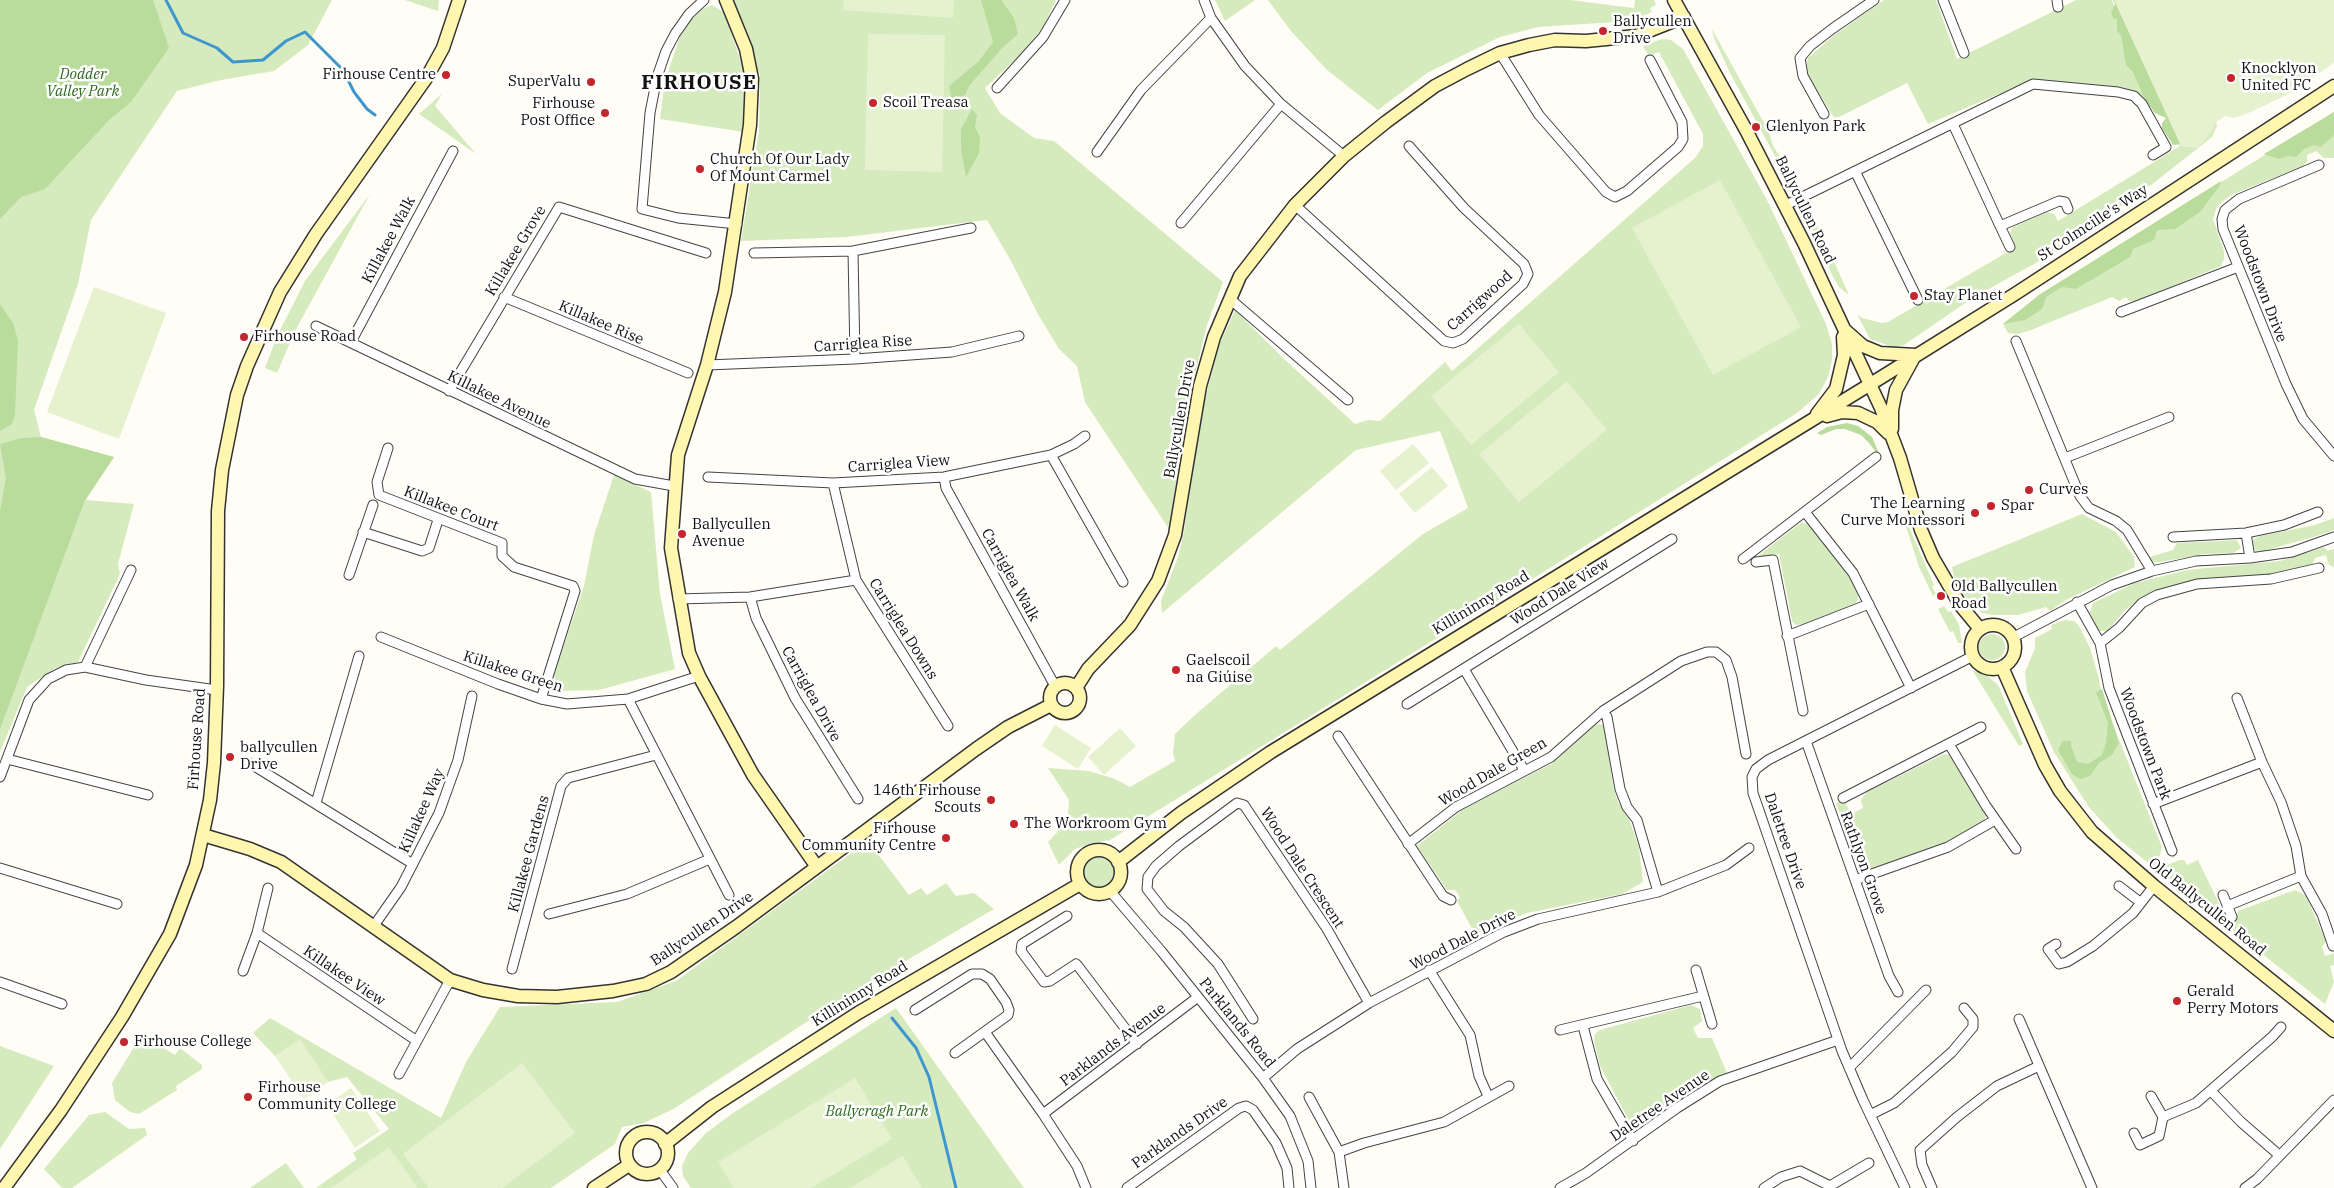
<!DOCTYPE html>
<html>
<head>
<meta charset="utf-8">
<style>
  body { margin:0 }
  canvas { display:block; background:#fffdf5 }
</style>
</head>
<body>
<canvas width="2334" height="1188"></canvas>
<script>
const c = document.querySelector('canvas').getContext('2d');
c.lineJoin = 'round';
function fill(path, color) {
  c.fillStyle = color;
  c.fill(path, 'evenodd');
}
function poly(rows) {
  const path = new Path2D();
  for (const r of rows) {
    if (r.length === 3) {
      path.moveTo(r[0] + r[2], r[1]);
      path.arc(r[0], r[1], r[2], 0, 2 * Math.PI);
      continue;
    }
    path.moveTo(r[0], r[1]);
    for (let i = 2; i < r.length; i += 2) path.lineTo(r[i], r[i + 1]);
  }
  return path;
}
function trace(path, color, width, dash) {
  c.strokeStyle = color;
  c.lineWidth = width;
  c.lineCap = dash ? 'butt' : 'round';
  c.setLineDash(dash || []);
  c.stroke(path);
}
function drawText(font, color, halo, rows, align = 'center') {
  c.font = font + ' "IBM Plex Serif",serif';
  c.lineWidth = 5;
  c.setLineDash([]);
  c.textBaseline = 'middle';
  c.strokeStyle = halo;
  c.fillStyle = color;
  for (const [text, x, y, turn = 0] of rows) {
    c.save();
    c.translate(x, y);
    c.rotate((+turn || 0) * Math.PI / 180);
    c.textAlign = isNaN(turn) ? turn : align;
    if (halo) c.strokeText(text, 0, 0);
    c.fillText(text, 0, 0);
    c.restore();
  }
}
fill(poly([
  [0,0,332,0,308,45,274,71,221,80,177,91,91,220,78,284,34,410,41,437,114,457,86,500,134,504,118,564,120,574,78,662,55,668,27,687,0,752],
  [405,0,439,0,438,11],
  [730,0,1056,0,1043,27,1023,52,985,88,1000,113,1034,138,1054,141,1223,282,1207,325,1187,408,1169,529,1085,402,1077,366,1059,349,1039,316,1011,261,987,220,847,237,741,241,759,131,760,75,742,22],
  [1215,0,1255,0,1225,21],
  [1268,0,1570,0,1634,8,1635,0,1654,0,1656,5,1650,8,1652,12,1631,21,1538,27,1500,37,1427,73,1378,110,1327,70,1291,31],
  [1884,0,1936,0,1957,59,2076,0,2112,0,2145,100,2128,91,2034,79,1928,124,1907,83,1835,119,1805,71,1808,58,1833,36],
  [2114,0,2216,122,2217,126,2212,137,2151,185,2052,254,1974,297,1904,345,1893,347,1870,339,1857,314,1862,318,1882,323,1888,322,2016,247,2010,233,2013,227,2047,212,2054,214,2058,221,2180,146],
  [712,5,725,13,746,78,744,132,660,119,665,81,679,39,691,20,703,9],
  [1712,29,1769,132,1773,146,1799,185,1793,187,1789,182,1730,73,1714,38],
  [1662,39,1671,40,1683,49,1767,200,1826,324,1832,344,1832,360,1828,377,1819,394,1797,413,1526,583,1110,840,1092,843,1075,849,1059,865,1048,842,1065,824,1068,816,1069,800,1048,768,1089,771,1115,779,1130,787,1175,761,1173,754,1175,734,1196,714,1276,646,1280,650,1423,534,1468,508,1440,431,1356,450,1162,613,1161,601,1178,557,1184,532,1198,427,1218,348,1235,310,1282,357,1355,424,1368,420,1380,421,1445,362,1452,371,1695,158,1703,146,1703,134,1659,52,1649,56,1643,46],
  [442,94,435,106,476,154,419,114],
  [2334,112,2334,158,2324,158,2316,151,2307,155,2307,162,2303,166,2231,195,2217,206,2213,219,2224,251,2224,259,2221,266,2136,301,2129,301,2126,297,2119,301,2112,297,2031,330,2018,334,2008,333,2003,324,2039,295],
  [370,194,295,331,277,373,265,368,277,336,305,281],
  [1808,207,1827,246,1849,295,1839,287,1833,277,1805,216],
  [614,475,651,492,660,594,675,669,599,690,558,691,554,675,584,586,594,535],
  [2082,514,2116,532,2134,557,2135,567,2066,600,2050,611,2046,607,2018,615,1992,615,1982,613,1969,602,1954,578,1952,567],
  [2334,518,2334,530,2317,536,2263,551,2255,550,2251,545,2252,541,2260,536,2315,525],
  [1907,522,1934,585,1932,587,1936,594,1933,596,1919,567,1905,523],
  [1808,523,1836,556,1853,582,1858,592,1858,599,1856,603,1811,623,1796,625,1792,621,1779,554,1757,557,1799,524],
  [2237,540,2241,548,2233,553,2205,554,2160,562,2152,562,2146,558,2173,550,2177,543],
  [2324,547,2327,551,2334,549,2334,567,2329,565,2326,555,2315,558,2312,566,2273,575,2158,590,2139,599,2124,611,2108,631,2100,631,2092,621,2090,613,2093,603,2135,583,2187,570,2280,561],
  [1944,606,1948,612,1951,611,1959,625,1962,643,1958,643,1953,631,1950,632,1938,609],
  [2065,620,2074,621,2079,626,2090,648,2098,675,2102,697,2162,847,2159,858,2162,867,2180,860,2184,860,2187,865,2198,860,2227,920,2237,916,2238,911,2295,890,2301,893,2306,896,2326,941,2322,947,2325,956,2334,953,2334,965,2330,966,2334,982,2325,1004,2117,838,2088,806,2054,752,2027,691,2025,672,2035,648,2035,638,2052,629,2051,625],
  [1992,647,13],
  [1973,671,1985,674,1998,685,2023,744,2019,746],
  [1595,724,1604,725,1613,786,1618,802,1628,816,1639,848,1643,882,1622,894,1527,913,1475,934,1457,901,1460,897,1455,890,1447,890,1417,846,1462,810,1551,764],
  [1944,754,1951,756,1987,814,1984,821,1961,836,1933,850,1869,872,1860,869,1836,803,1844,800,1851,814,1863,808,1861,800,1867,792],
  [868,841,909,895,921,888,927,895,946,883,956,896,974,893,994,909,851,993,675,1108,644,1123,622,1127,615,1144,551,1188,316,1188,357,1159,353,1153,389,1129,347,1077,328,1082,300,1040,275,1056,253,1033,270,1018,441,1118,466,1062,500,1007,617,1002,676,981],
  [1099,872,15],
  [1691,1005,1700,1009,1702,1021,1693,1028,1698,1038,1712,1038,1727,1073,1659,1114,1644,1122,1632,1126,1600,1066,1594,1041,1595,1034,1600,1030],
  [896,1008,1024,1188,691,1188,683,1176,682,1166,688,1153,706,1133,733,1113],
  [142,1034,175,1055,180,1048,202,1065,202,1069,176,1086,177,1090,139,1114,130,1112,115,1100,112,1083],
  [0,1046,54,1066,0,1149],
  [105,1112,129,1129,145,1128,147,1135,72,1188,62,1188,44,1169,89,1115],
  [286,1163,304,1188,250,1188]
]), '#d5ebbd');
fill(poly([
  [0,0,153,0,169,48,131,102,110,119,45,189,21,197,0,219],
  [981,0,1001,0,1014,18,1018,34,1003,47,969,86,965,95,952,100,949,86,979,61,993,42],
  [2113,0,2125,0,2183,144,2173,145,2162,128,2162,123,2166,118,2155,113,2145,100,2133,72,2126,65,2121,35,2117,31,2117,19,2113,18,2111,13,2115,4],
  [972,109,977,115,975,127,980,137,979,153,966,177,961,149,961,129],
  [2334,112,2334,135,2321,147,2314,145,2304,149,2296,157,2288,156,2279,159,2264,154],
  [2221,181,2219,187,2200,212,2175,229,2157,230,2154,240,2133,249,2130,257,2076,289,2062,287,2046,297,2042,309,2025,320,2003,324,2039,295],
  [0,304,13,323,18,340,15,416,12,424,0,431],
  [1847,423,1858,426,1872,437,1882,460,1869,443,1861,435,1845,429,1836,429,1821,435,1817,433,1827,427],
  [41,437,114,457,85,500,0,729,0,511,6,478,0,444,22,438],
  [2102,689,2119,743,2112,755,2099,763,2090,776,2080,779,2072,774,2058,750,2063,741,2071,741,2071,746,2077,762,2088,764,2102,755,2106,743,2108,723,2096,692]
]), '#b9dc9c');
fill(poly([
  [844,0,954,0,953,18,843,10],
  [2114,0,2334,0,2334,63,2290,93,2251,112,2234,118,2225,116,2215,123,2212,131,2198,148,2181,146],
  [868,34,945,35,942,172,865,170],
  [1720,180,1801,327,1713,375,1632,228],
  [94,287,166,313,119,439,47,412],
  [1519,324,1559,372,1471,445,1431,396],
  [1567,381,1607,430,1519,502,1479,454],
  [1413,444,1429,463,1396,490,1380,471],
  [1432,467,1448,486,1415,513,1399,494],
  [1055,725,1091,748,1078,769,1042,746],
  [1120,728,1136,746,1104,775,1088,757],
  [300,1039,328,1082,304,1099,275,1056],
  [522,1063,575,1133,502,1188,429,1188,403,1154],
  [855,1078,892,1139,811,1188,734,1188,718,1162],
  [351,1088,380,1131,355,1148,327,1105],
  [389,1147,418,1188,331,1188],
  [903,1156,922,1188,850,1188,902,1156]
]), '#e6f2cf');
trace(poly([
  [166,0,183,33,217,48,233,62,263,60,286,41,305,32,343,70,354,92,367,109,375,115],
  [892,1018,916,1048,929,1077,956,1188]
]), '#3f96cf', 3);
const street = poly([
  [704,0,689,14,675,34,666,51,657,77,650,113,642,209,678,218,737,224],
  [1204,0,1211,18,1245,66,1281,104,1344,156],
  [1943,0,1964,53],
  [2057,0,2058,7],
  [1500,53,1539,115,1606,192,1615,197,1627,191,1678,147,1683,139,1682,122,1650,60],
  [997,88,1043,37,1065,0],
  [1824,114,1803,76,1800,58,1810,46,1832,29,1874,0],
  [1953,124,2000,226,2059,201,2065,202,2068,209],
  [1097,152,1141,90,1211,18],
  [2319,165,2239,199,2225,210,2222,219,2223,229,2286,384,2303,419,2334,456],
  [1855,171,1918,300],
  [1295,205,1444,341,1453,343,1463,339,1523,284,1528,274,1524,264,1464,208,1409,146],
  [1786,205,2033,84,2118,92,2134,96,2142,104,2166,147,2153,155],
  [1181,223,1281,104],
  [2000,226,2010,247],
  [853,251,855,359],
  [754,253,853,251,971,228],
  [504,297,688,373],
  [1230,299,1348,400],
  [2121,312,2238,267],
  [316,326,635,479,674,486],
  [2016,341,2080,496,2089,508,2116,521,2127,530,2152,571],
  [351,342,453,151],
  [707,365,855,359,952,352,1019,336],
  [449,391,559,207,706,253],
  [388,448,377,482,379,495,502,543,502,556,514,567,573,586,575,591,541,699],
  [1051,455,1123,582],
  [2065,458,2169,417],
  [708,477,833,483,944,477,1051,455,1074,444,1085,436],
  [944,477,946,488,1055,686],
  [833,483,856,580,948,726],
  [1805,512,1853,573,1911,688],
  [363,532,422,551,429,548,438,520],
  [2246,533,2250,558],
  [2173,537,2246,533,2284,525,2318,512],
  [1743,559,1876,457],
  [1756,562,1773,560,1803,711],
  [349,575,373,505],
  [750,597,756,618,795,698,858,799],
  [678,599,750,597,856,580],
  [2077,602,2100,643,2109,688,2172,851],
  [1787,636,1869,604],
  [381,637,498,684,541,699,567,704,628,699,699,676],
  [2012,638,2112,585,2152,571,2196,561,2250,558,2292,552,2334,537],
  [2100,643,2119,628,2142,603,2157,595,2197,584,2271,579,2319,568],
  [85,667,131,570],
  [1464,669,1524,770],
  [2237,698,2262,762,2281,802,2296,846,2301,876,2322,914,2333,946],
  [628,699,729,895],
  [1407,704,1672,539],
  [1603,711,1607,717,1620,789,1627,807,1637,820,1658,892],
  [1338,736,1443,896,1451,900],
  [1806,741,1889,976,1898,992],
  [1949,744,1986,806,2016,849],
  [7,759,148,795],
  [251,764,413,864],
  [0,777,29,700,48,679,66,670,85,667,146,680,217,690],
  [1843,798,1981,727],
  [316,803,359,656],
  [2153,804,2262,762],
  [1408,844,1456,807,1551,757,1603,711,1681,661,1707,652,1716,652,1726,660,1732,677,1746,754],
  [0,868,117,904],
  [1855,880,1948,847,1995,820],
  [2119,886,2140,902],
  [1110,891,1162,952,1263,1078,1290,1116,1308,1161,1311,1188],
  [2223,895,2232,917],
  [2227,906,2301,876],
  [549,914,627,894,710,859],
  [1067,916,1022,944,1021,951,1044,982,1050,981,1076,964,1078,966,1137,1044],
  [373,927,401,887,439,813,458,760,472,696],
  [257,933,417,1041],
  [2056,944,2048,949,2056,960,2059,964,2067,962,2093,946,2133,913,2154,886],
  [512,969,561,786,568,778,656,755],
  [1429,970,1470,1035,1479,1076,1488,1096],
  [1696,970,1712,1024],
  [243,971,257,933,268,888],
  [0,982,62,1004],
  [915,1010,972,974,982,974,990,979,1006,1002,1009,1010,1008,1015,955,1053],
  [1253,1019,1218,964,1184,927,1164,911,1147,889,1148,877,1156,866,1179,846,1237,803,1244,805,1327,929,1369,1003],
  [2019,1019,2092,1188],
  [1583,1026,1597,1079,1633,1141],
  [1560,1030,1703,996],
  [985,1032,1043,1114,1077,1166,1086,1188],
  [1849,1068,1926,990],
  [399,1074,450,980],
  [1263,1078,1297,1049,1369,1003,1504,932,1538,919,1658,892,1726,865,1749,848],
  [2211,1091,2241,1122,2279,1155],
  [1309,1097,1339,1152,1344,1188],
  [1043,1114,1198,997],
  [1870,1115,1894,1103,1952,1052,1973,1027,1973,1019,1964,1008],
  [2163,1117,2196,1103,2272,1037,2281,1027],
  [2134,1133,2140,1145,2159,1136,2163,1117,2151,1096],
  [1339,1152,1364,1143,1444,1122,1509,1086],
  [660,1170,673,1188],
  [1127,1188,1239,1108,1246,1106,1253,1110,1276,1143,1287,1168,1289,1188],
  [1560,1188,1586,1173,1677,1108,1720,1081,1838,1040],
  [1764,1188,1781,1177,1800,1171,1830,1186,1869,1163],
  [1905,1188,1863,1100,1842,1051,1753,793,1752,777,1756,769,1768,760,1973,656],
  [1932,1188,1922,1165,1920,1150,1957,1117,1997,1086,2039,1066],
  [2245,1188,2257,1179,2334,1100]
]);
const secondary = poly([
  [726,0,746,49,752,79,750,125,725,292,707,365,678,455,671,548,689,653,699,676,753,775,817,867],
  [1674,0,1746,130,1804,243,1881,408,1900,458,1921,530,1933,558,1961,606,1980,629],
  [1846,331,1863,346,1880,353,1916,355],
  [1817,414,1836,389,1844,355,1843,337],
  [1827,416,1842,412,1858,413,1877,422,1888,433],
  [1892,429,1892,410,1896,390,1913,359],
  [1993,647,22],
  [2002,667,2045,765,2060,791,2092,832,2154,886,2334,1031],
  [1065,698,15],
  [1076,688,1088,669,1130,625,1158,581,1175,535,1200,386,1214,337,1240,276,1295,205,1344,156,1386,122,1435,86,1467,69,1500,53,1529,45,1555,40,1586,41,1636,36,1684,17],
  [203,835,250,849,281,862,450,980,483,990,518,996,557,997,613,991,646,984,671,972,736,927,976,749,1008,727,1051,705],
  [1099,872,22],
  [1118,862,1181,813,1271,752,1869,385,2015,294,2334,86],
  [647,1153,21],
  [665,1144,712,1107,858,1013,1080,884],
  [4,1188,61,1110,122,1017,170,934,196,865,210,800,214,763,217,686,218,511,222,470,237,395,247,366,280,292,316,234,427,77,443,48,459,0],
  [594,1188,629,1165]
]);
trace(street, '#444', 11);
trace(secondary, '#333', 15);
trace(street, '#fff', 9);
trace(secondary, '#fff6b0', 12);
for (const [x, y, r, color] of [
  [1603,31,5,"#c4262e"],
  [446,75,5,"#c4262e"],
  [2231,78,5,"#c4262e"],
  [591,82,5,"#c4262e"],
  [873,103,5,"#c4262e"],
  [605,113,5,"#c4262e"],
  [1756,127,5,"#c4262e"],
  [700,169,5,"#c4262e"],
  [1914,296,5,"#c4262e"],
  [244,337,5,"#c4262e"],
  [2029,490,5,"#c4262e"],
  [1991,506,5,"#c4262e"],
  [1975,513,5,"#c4262e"],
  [682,534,5,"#c4262e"],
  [1941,596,5,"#c4262e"],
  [1176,670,5,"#c4262e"],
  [230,757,5,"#c4262e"],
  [991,800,5,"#c4262e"],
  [1014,824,5,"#c4262e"],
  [946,838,5,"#c4262e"],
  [2177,1001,5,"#c4262e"],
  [124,1042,5,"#c4262e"],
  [248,1097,5,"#c4262e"]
]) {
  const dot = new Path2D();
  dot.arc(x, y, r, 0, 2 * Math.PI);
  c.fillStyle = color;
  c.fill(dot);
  trace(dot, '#fff', 2);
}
drawText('15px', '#111', '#fff', [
  ["Ballycullen",1613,22],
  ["Drive",1613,39],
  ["Knocklyon",2241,69],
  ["United FC",2241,86],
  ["Firhouse Centre",436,75,"right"],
  ["SuperValu",581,82,"right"],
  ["Scoil Treasa",883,103],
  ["Firhouse",595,104,"right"],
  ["Post Office",595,121,"right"],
  ["Glenlyon Park",1766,127],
  ["Church Of Our Lady",710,160],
  ["Of Mount Carmel",710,177],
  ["Stay Planet",1924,296],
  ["Firhouse Road",254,337],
  ["Curves",2039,490],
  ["The Learning",1965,504,"right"],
  ["Curve Montessori",1965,521,"right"],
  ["Spar",2001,506],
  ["Ballycullen",692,525],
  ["Avenue",692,542],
  ["Old Ballycullen",1951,587],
  ["Road",1951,604],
  ["Gaelscoil",1186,661],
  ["na Giúise",1186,678],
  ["ballycullen",240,748],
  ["Drive",240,765],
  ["146th Firhouse",981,791,"right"],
  ["Scouts",981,808,"right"],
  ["The Workroom Gym",1024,824],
  ["Firhouse",936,829,"right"],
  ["Community Centre",936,846,"right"],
  ["Gerald",2187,992],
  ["Perry Motors",2187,1009],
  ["Firhouse College",134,1042],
  ["Firhouse",258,1088],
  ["Community College",258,1105]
], 'left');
drawText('italic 15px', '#2f6b1f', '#fff', [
  ["Dodder",83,75],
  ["Valley Park",83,92],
  ["Ballycragh Park",877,1112]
]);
drawText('15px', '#111', '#fff', [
  ["Ballycullen Road",1805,210,64],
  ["St Colmcille's Way",2093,223,-33],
  ["Killakee Walk",389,240,-62],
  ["Killakee Grove",516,251,-59],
  ["Woodstown Drive",2260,284,69],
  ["Carrigwood",1480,301,-42],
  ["Killakee Rise",601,323,23],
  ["Carriglea Rise",863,344,-4],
  ["Killakee Avenue",499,400,26],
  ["Ballycullen Drive",1180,419,-80],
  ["Carriglea View",899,464,-4],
  ["Killakee Court",451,509,21],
  ["Carriglea Walk",1010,575,61],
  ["Wood Dale View",1560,592,-32],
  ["Killininny Road",1481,603,-31],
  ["Carriglea Downs",903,629,58],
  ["Killakee Green",513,672,18],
  ["Carriglea Drive",811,694,61],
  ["Firhouse Road",197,739,-86],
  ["Woodstown Park",2145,744,69],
  ["Wood Dale Green",1493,772,-30],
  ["Killakee Way",422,811,-66],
  ["Daletree Drive",1785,841,71],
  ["Killakee Gardens",529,854,-75],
  ["Rathlyon Grove",1863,863,70],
  ["Wood Dale Crescent",1302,868,57],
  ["Old Ballycullen Road",2207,907,39],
  ["Ballycullen Drive",702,929,-34],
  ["Wood Dale Drive",1463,940,-27],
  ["Killakee View",344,976,34],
  ["Killininny Road",860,994,-32],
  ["Parklands Road",1237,1023,51],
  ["Parklands Avenue",1113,1045,-37],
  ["Daletree Avenue",1660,1106,-34],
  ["Parklands Drive",1180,1133,-35]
]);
c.letterSpacing = '1px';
drawText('bold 20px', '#111', '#fff', [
  ["FIRHOUSE",699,83]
]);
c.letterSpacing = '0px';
</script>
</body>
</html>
